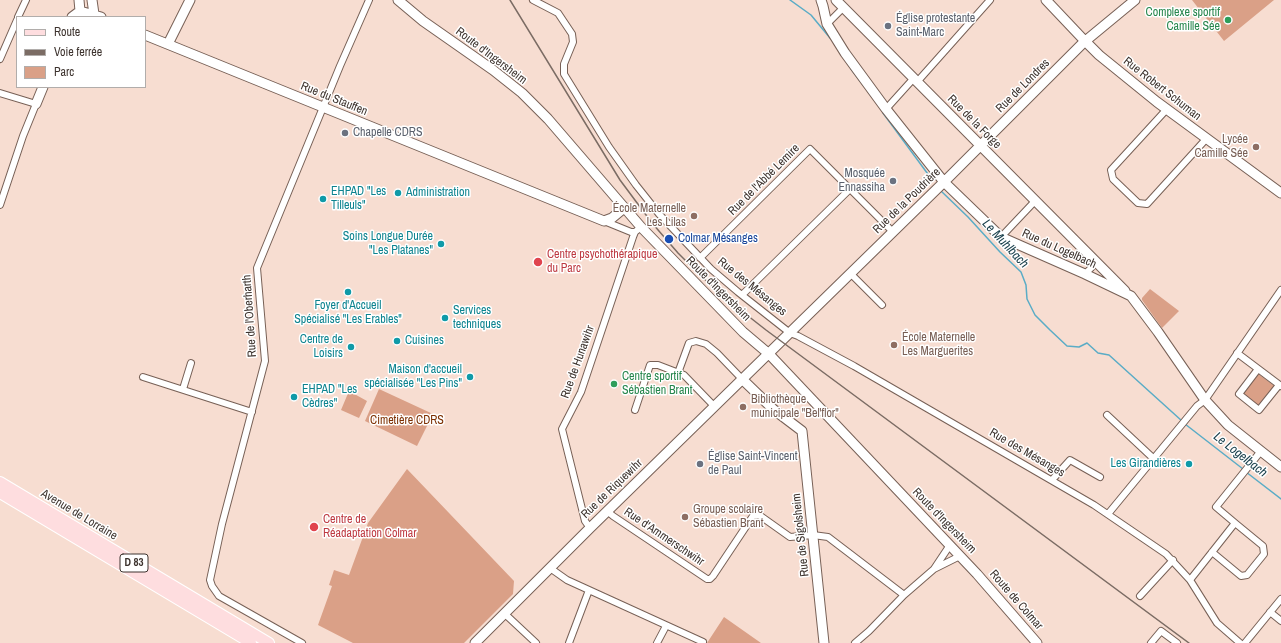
<!DOCTYPE html>
<html>
<head>
<meta charset="utf-8">
<style>
  body { margin:0 }
  #map { position:relative; width:1281px; height:643px; overflow:hidden; background:#f7ddd1; font-family:"Archivo Narrow",sans-serif }
  canvas { display:block }
  .legend { position:absolute; left:16px; top:16px; width:130px; height:72px; box-sizing:border-box; background:#fff; border:1px solid #b1adab; margin:0; padding:5px 7px; list-style:none; font-size:12px; color:#3d332e }
  .legend li { display:flex; align-items:center; gap:8px; height:20px }
  .legend b { width:20px; border:1px solid #b1adab }
</style>
</head>
<body>
<div id="map">
<canvas width="1281" height="643"></canvas>
<ul class="legend">
<li><b style="height:5px;background:#fedddf"></b>Route</li>
<li><b style="height:5px;background:#7b6c64"></b>Voie ferrée</li>
<li><b style="height:11px;background:#daa087"></b>Parc</li>
</ul>
</div>
<script>
const c = document.querySelector('canvas').getContext('2d');
c.lineJoin = 'round';
function fill(path, color) {
  c.fillStyle = color;
  c.fill(path, 'evenodd');
}
function poly(rows) {
  const path = new Path2D();
  for (const r of rows) {
    path.moveTo(r[0], r[1]);
    for (let i = 2; i < r.length; i += 2) path.lineTo(r[i], r[i + 1]);
  }
  return path;
}
function trace(path, color, width, dash) {
  c.strokeStyle = color;
  c.lineWidth = width;
  c.lineCap = dash ? 'butt' : 'round';
  c.setLineDash(dash || []);
  c.stroke(path);
}
function drawText(font, color, halo, rows, align = 'center') {
  c.font = font + ' "Archivo Narrow",sans-serif';
  c.lineWidth = 3;
  c.setLineDash([]);
  c.textBaseline = 'middle';
  c.strokeStyle = halo;
  c.fillStyle = color;
  for (const [text, x, y, turn = 0] of rows) {
    c.save();
    c.translate(x, y);
    c.rotate((+turn || 0) * Math.PI / 180);
    c.textAlign = isNaN(turn) ? turn : align;
    if (halo) c.strokeText(text, 0, 0);
    c.fillText(text, 0, 0);
    c.restore();
  }
}
fill(poly([
  [1192,0,1274,0,1224,41],
  [1150,289,1179,311,1162,328,1142,300,1142,298],
  [1257,373,1276,387,1260,407,1241,393],
  [379,389,433,414,417,446,365,421],
  [349,391,367,401,359,418,341,410],
  [407,469,514,581,513,594,464,643,353,643,318,625,332,586,329,585,334,570,349,575,368,523],
  [724,617,761,643,707,643]
]), '#daa087');
trace(poly([
  [790,0,811,15,830,38],
  [851,69,873,98],
  [883,113,933,181],
  [941,191,968,217,1000,252,1021,272,1026,285,1027,299,1035,315,1050,330,1067,346,1079,347,1087,343,1098,353,1109,355,1182,421],
  [1185,424,1243,469],
  [1246,472,1281,499]
]), '#5aacc6', 1.5);
const street = poly([
  [533,0,558,13,572,34,573,42,564,64,564,74,609,147,636,185,659,214,711,269,738,292,790,333,798,336,854,366,1094,505,1166,554,1190,580,1217,623,1240,643],
  [18,17,26,0],
  [827,24,843,8],
  [0,59,17,20],
  [917,82,990,0],
  [0,93,36,104,23,136,0,205],
  [886,109,914,78],
  [1167,109,1111,170,1113,179,1138,203,1147,204,1207,138],
  [604,221,631,232,635,232],
  [1001,237,1036,200],
  [700,258,810,149,893,232],
  [850,273,882,305],
  [1085,274,1092,267,1095,261],
  [742,295,850,189],
  [1237,353,1281,386],
  [1258,369,1239,394,1259,410,1279,385],
  [678,373,689,343,696,341,706,344,717,353,742,379],
  [143,377,252,412],
  [183,389,191,363],
  [635,410,650,365,658,365,684,375,714,406],
  [1107,415,1154,459],
  [1052,480,1070,460,1100,477],
  [607,511,613,516,707,579,710,579,713,576,753,516,759,515,790,537,813,535,828,537,904,595],
  [1108,514,1197,406,1205,400,1281,290],
  [590,528,585,521,562,429,581,392,633,237,635,232,641,227],
  [950,545,934,569,960,556],
  [1212,552,1241,576,1247,575,1264,554,1263,546,1235,523],
  [550,568,567,580,703,642],
  [1190,580,1235,523,1216,507,1261,451],
  [1140,596,1173,560],
  [1270,612,1281,621],
  [505,614,536,643],
  [302,643,219,596,212,586,210,580,222,524,265,361,257,268,340,66,369,0],
  [569,643,589,590],
  [657,643,666,626],
  [855,643,869,631,904,595,934,569],
  [1151,643,1161,631,1177,643],
  [1245,643,1281,599]
]);
const secondary = poly([
  [79,0,80,11],
  [92,0,94,14],
  [398,0,423,21,493,70,522,93,548,119,641,227,743,332,769,354,977,574,1037,643],
  [821,0,823,6,827,24,845,53,886,109,944,182,1001,237,1085,274,1131,296,1158,332,1205,400,1228,425,1281,467],
  [836,0,1125,291],
  [1046,0,1082,38],
  [80,11,101,17],
  [72,17,80,11],
  [145,35,604,221,612,218,624,208],
  [1089,38,1135,0],
  [168,44,190,0],
  [1088,44,1099,55,1157,102,1281,193],
  [36,104,43,87],
  [742,379,773,409,802,431,824,643],
  [475,643,590,528,944,182,1082,44]
]);
const primary = poly([
  [0,482,269,643],
  [0,493,251,643]
]);
trace(street, '#776056', 8);
trace(secondary, '#776056', 11);
trace(primary, '#fff', 12);
trace(street, '#fff', 6);
trace(secondary, '#fff', 9);
trace(primary, '#fedddf', 10);
trace(poly([
  [510,0,620,180,652,223,678,253,701,276,729,301,766,330,1189,643]
]), '#7b6c64', 1.5);
for (const [x, y, r, color] of [
  [1228,20,4,"#2e9e5b"],
  [888,26,4,"#6b7280"],
  [345,133,4,"#6b7280"],
  [1256,147,4,"#8d6e63"],
  [893,181,4,"#6b7280"],
  [398,193,4,"#0f9aa8"],
  [323,199,4,"#0f9aa8"],
  [694,216,4,"#8d6e63"],
  [669,239,5,"#1a4fb4"],
  [441,244,4,"#0f9aa8"],
  [538,262,5,"#e0444e"],
  [348,292,4,"#0f9aa8"],
  [445,318,4,"#0f9aa8"],
  [397,341,4,"#0f9aa8"],
  [894,345,4,"#8d6e63"],
  [351,347,4,"#0f9aa8"],
  [470,377,4,"#0f9aa8"],
  [614,384,4,"#2e9e5b"],
  [294,397,4,"#0f9aa8"],
  [743,407,4,"#8d6e63"],
  [700,464,4,"#6b7280"],
  [1189,464,4,"#0f9aa8"],
  [685,517,4,"#8d6e63"],
  [314,527,5,"#e0444e"]
]) {
  const dot = new Path2D();
  dot.arc(x, y, r, 0, 2 * Math.PI);
  c.fillStyle = color;
  c.fill(dot);
  trace(dot, '#fff', 1.5);
}
for (const [x, y, w] of [
  [134,563,28]
]) {
  const box = new Path2D();
  box.roundRect(x - w / 2, y - 9, w, 18, 3);
  c.fillStyle = '#fff';
  c.fill(box);
  trace(box, '#3d332e', 1);
}
drawText('bold 11px', '#3d332e', null, [
  ["D 83",134,563]
]);
drawText('12px', '#27864d', '#fff', [
  ["Complexe sportif",1220,13],
  ["Camille Sée",1220,27],
  ["Centre sportif",622,377,"left"],
  ["Sébastien Brant",622,391,"left"]
], 'right');
drawText('12px', '#5b616d', '#fff', [
  ["Église protestante",896,19],
  ["Saint-Marc",896,33],
  ["Chapelle CDRS",353,133],
  ["Mosquée",885,174,"right"],
  ["Ennassiha",885,188,"right"],
  ["Église Saint-Vincent",708,457],
  ["de Paul",708,471]
], 'left');
drawText('12px', '#3d332e', '#fff', [
  ["Route d'Ingersheim",491,56,37],
  ["Rue de Londres",1023,86,-45],
  ["Rue Robert Schuman",1162,89,38],
  ["Rue du Stauffen",334,99,22],
  ["Rue de la Forge",974,122,45],
  ["Rue de l'Abbé Lemire",764,180,-45],
  ["Rue de la Poudrière",907,201,-44],
  ["Rue du Logelbach",1059,249,24],
  ["Rue des Mésanges",752,287,39],
  ["Route d'Ingersheim",718,289,45],
  ["Rue de l'Oberharth",250,316,-94],
  ["Rue de Hunawihr",578,362,-70],
  ["Rue des Mésanges",1027,453,30],
  ["Rue de Riquewihr",612,489,-44],
  ["Avenue de Lorraine",79,515,31],
  ["Route d'Ingersheim",944,521,46],
  ["Rue de Sigolsheim",801,535,-96],
  ["Rue d'Ammerschwihr",664,537,34],
  ["Route de Colmar",1016,600,49]
]);
drawText('12px', '#785e54', '#fff', [
  ["Lycée",1248,140,"right"],
  ["Camille Sée",1248,154,"right"],
  ["École Maternelle",686,209,"right"],
  ["Les Lilas",686,223,"right"],
  ["École Maternelle",902,338],
  ["Les Marguerites",902,352],
  ["Bibliothèque",751,400],
  ["municipale \"Bel'flor\"",751,414],
  ["Groupe scolaire",693,510],
  ["Sébastien Brant",693,524]
], 'left');
drawText('12px', '#0d838f', '#fff', [
  ["EHPAD \"Les",331,192],
  ["Tilleuls\"",331,206],
  ["Administration",406,193],
  ["Soins Longue Durée",433,237,"right"],
  ["\"Les Platanes\"",433,251,"right"],
  ["Foyer d'Accueil",348,306,"center"],
  ["Spécialisé \"Les Erables\"",348,320,"center"],
  ["Services",453,311],
  ["techniques",453,325],
  ["Centre de",343,340,"right"],
  ["Loisirs",343,354,"right"],
  ["Cuisines",405,341],
  ["Maison d'accueil",462,370,"right"],
  ["spécialisée \"Les Pins\"",462,384,"right"],
  ["EHPAD \"Les",302,390],
  ["Cèdres\"",302,404],
  ["Les Girandières",1181,464,"right"]
], 'left');
drawText('12px', '#164399', '#fff', [
  ["Colmar Mésanges",678,239]
], 'left');
drawText('12px', '#be3a42', '#fff', [
  ["Centre psychothérapique",547,255],
  ["du Parc",547,269],
  ["Centre de",323,520],
  ["Réadaptation Colmar",323,534]
], 'left');
drawText('12px', '#7c2f01', '#fff', [
  ["Cimetière CDRS",407,421]
]);
drawText('italic 13px', '#1b414d', '#fff', [
  ["Le Muhlbach",1005,244,47],
  ["Le Logelbach",1240,455,38]
]);
</script>
</body>
</html>
